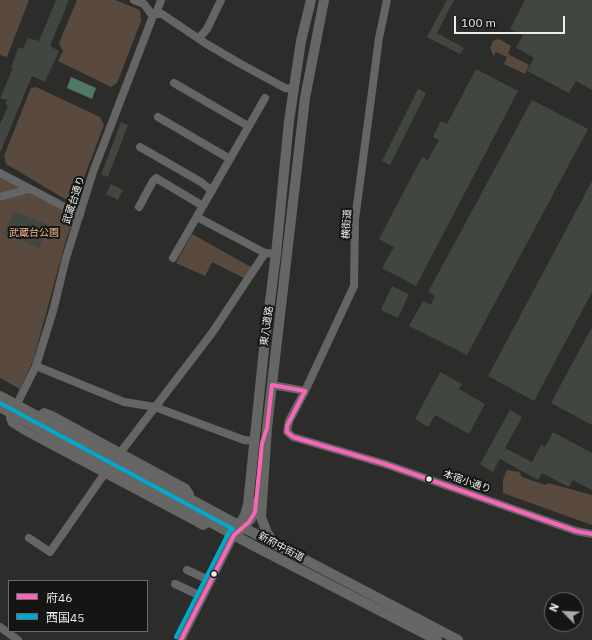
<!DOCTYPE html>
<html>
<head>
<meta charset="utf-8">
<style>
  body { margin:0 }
  #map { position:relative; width:592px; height:640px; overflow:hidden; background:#2c2c2b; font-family:"IBM Plex Sans","Noto Sans JP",sans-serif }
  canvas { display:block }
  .legend { position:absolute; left:8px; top:580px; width:140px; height:52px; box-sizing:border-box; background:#151514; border:1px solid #6b6b6a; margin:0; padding:5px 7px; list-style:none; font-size:12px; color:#ededeb }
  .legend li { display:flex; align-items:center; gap:8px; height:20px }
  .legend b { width:20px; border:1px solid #6b6b6a }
  .north { position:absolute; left:544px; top:592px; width:40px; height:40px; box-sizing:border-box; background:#151514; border:1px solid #6b6b6a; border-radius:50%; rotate:294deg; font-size:11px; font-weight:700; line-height:16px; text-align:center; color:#ededeb }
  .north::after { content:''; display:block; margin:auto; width:14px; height:18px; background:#a9a9a8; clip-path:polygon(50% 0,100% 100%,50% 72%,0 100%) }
  .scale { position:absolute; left:454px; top:16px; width:111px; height:18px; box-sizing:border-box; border:2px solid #ededeb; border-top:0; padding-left:5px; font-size:12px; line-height:14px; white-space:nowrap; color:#ededeb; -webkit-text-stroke:3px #151514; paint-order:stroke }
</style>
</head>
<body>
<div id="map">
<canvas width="592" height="640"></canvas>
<ul class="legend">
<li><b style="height:5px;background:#fa66b7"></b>府46</li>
<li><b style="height:5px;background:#00a9ce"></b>西国45</li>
</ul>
<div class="north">N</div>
<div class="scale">100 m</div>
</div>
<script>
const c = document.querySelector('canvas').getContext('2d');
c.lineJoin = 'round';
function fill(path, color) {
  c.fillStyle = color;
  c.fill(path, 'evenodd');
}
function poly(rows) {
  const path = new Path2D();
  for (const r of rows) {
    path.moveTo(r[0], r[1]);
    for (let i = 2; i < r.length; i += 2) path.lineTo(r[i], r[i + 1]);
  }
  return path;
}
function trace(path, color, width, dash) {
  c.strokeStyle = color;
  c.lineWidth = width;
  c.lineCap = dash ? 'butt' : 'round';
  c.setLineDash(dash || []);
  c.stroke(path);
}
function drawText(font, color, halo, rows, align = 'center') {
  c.font = font + ' "IBM Plex Sans","Noto Sans JP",sans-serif';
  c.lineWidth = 4;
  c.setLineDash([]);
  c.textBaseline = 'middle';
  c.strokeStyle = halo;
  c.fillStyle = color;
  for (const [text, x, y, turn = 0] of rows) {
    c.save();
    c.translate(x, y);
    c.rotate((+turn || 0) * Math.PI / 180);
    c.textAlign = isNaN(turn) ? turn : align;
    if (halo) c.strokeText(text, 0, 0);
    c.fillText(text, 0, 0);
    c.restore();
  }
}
fill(poly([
  [0,0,29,0,7,57,0,55],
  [77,0,115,0,140,10,141,21,117,83,111,87,58,61,63,51,59,43],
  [499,39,511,46,508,54,529,65,525,74,504,64,507,57,496,52,494,56,493,55,490,48,493,41],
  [36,87,100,117,104,125,76,199,70,202,6,164,4,156,31,88],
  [0,177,22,187,0,194],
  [30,193,75,216,66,240,33,361,20,389,0,378,0,201],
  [192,234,251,267,244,278,212,262,205,276,176,263],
  [507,470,519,472,522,477,545,485,548,483,592,495,592,525,503,493,503,480]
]), '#5a4a3d');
fill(poly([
  [71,77,96,88,92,99,67,88]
]), '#517867');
fill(poly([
  [56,0,69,0,50,46,59,51,45,82,32,76,0,153,0,124,8,106,5,104,7,100,0,98,13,68,11,67,19,47,23,49,28,38,39,41],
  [447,0,454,0,437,33,464,48,460,54,427,37],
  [525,0,592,0,592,90,576,81,569,93,527,71,534,58,516,48,523,35,510,29],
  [476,69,518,91,416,286,382,268,394,247,379,239,422,157,428,160,439,140,433,137,441,121,447,124],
  [418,89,426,93,390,165,382,161],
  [532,100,588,129,467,355,409,326,423,301,431,305,435,296,428,292],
  [121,122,128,125,108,177,101,175],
  [592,181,592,292,534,401,488,376],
  [111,184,123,190,118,200,106,194],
  [14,211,48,225,39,248,5,233],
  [392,286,409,294,398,318,381,310],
  [592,327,592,425,551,403],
  [440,372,462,384,459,389,485,404,469,434,435,415,428,427,415,419],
  [510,410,522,417,505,448,532,462,541,445,545,447,553,432,592,453,592,490,573,480,569,487,542,473,538,480,500,459,493,472,480,464]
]), '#424640');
trace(poly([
  [134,0,144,4,153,16],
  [387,0,379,38,355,220,354,286,305,391,289,421,287,432,293,437,385,464,576,531,592,534],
  [156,14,161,0],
  [153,16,93,172,66,258,53,311,36,366,10,418,12,423,23,430,196,522,203,526,211,522],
  [153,16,155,14,162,14,205,43,239,63,285,88,293,89],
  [199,38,207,29,221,0],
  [174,83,248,126],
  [158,117,230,159],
  [140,147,201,182,212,191],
  [0,173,80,215],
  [0,197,30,189],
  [139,207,153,181,156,178,203,206],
  [197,217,265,253],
  [173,258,265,98],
  [36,366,124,402,155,407,244,440,254,441],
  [272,385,305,391],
  [38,416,44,412,52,415,186,488,190,494,190,499],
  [120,453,212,333,265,253,276,254],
  [29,538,50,552,105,473],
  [187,570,211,581],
  [175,584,203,597],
  [0,627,18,640],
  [181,640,234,535]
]), '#656565', 8);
trace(poly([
  [0,396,227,519,458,640],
  [0,407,254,546,437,640],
  [240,530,251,519,256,502],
  [234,535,245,515,248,504,264,349,276,254,289,121,301,41,311,0],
  [276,545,267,533,261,517,267,428,305,98,324,0]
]), '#666665', 10);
trace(poly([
  [181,640,234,535,249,522,255,512,262,443,267,428,272,385,305,391,287,426,287,432,293,437,385,464,576,531,592,534]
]), '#fa66b7', 4);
trace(poly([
  [0,403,233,529,229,532,176,637]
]), '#00a9ce', 4);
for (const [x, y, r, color] of [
  [429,479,3.5,"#ededeb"],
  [214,574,3.5,"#ededeb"]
]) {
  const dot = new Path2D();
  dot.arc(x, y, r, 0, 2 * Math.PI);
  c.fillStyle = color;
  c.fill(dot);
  trace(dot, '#151514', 1.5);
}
drawText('10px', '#ededeb', '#151514', [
  ["武蔵台通り",74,200,-72],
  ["横街道",347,224,-87],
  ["東八道路",267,326,-82],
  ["本宿小通り",467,482,19],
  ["新府中街道",281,547,28]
]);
drawText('10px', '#f0bb8f', '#151514', [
  ["武蔵台公園",34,233]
]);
</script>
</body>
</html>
